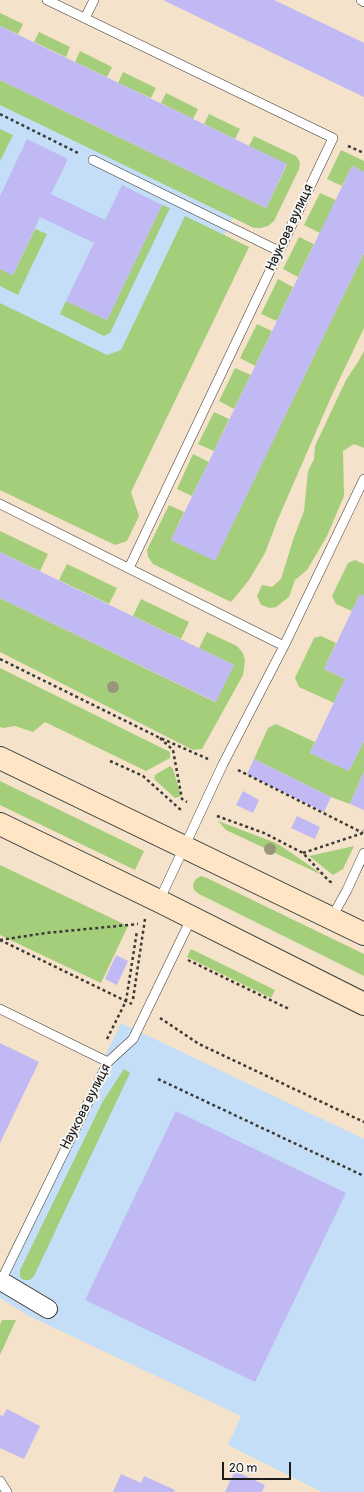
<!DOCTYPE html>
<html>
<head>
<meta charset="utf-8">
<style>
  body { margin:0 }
  #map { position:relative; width:364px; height:1492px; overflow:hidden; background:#f4e2ca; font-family:Pangolin,sans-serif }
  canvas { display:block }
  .scale { position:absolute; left:222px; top:1462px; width:69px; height:18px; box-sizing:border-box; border:2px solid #1c1c1c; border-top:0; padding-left:5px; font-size:12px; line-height:14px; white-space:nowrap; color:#1c1c1c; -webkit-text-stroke:3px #f6f6f2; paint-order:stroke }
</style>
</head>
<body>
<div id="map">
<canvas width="364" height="1492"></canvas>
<div class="scale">20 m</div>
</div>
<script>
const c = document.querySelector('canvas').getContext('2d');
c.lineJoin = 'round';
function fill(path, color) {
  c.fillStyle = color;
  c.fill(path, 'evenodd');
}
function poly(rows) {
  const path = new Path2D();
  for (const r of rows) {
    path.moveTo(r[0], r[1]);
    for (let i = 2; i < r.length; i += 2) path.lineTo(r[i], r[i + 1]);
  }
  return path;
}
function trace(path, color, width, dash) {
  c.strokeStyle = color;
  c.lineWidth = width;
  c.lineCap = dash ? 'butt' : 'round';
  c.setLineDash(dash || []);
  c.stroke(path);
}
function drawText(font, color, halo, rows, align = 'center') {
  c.font = font + ' Pangolin,sans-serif';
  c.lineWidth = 4;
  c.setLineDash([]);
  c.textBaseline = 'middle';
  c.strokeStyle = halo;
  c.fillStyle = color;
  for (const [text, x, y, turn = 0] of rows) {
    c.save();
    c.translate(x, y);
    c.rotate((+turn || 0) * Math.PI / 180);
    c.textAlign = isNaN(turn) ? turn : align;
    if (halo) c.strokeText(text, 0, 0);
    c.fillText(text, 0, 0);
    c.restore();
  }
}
fill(poly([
  [0,103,234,215,117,459,0,404],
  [121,1023,364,1139,364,1492,322,1492,228,1445,241,1416,29,1316,0,1298,0,1273]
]), '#c5def8');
fill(poly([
  [0,13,23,24,18,34,0,26],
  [39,32,70,47,66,57,34,42],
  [80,51,112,67,107,77,75,62],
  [123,72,156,88,151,98,118,83],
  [0,80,266,208,287,165,249,146,254,136,296,156,300,162,299,169,274,221,268,226,261,228,254,228,0,105],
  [166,93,198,109,193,119,161,103],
  [209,114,240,129,235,139,204,124],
  [0,129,13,135,0,161],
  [341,150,364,161,364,172,352,166,342,186,327,179],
  [320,193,336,200,320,233,304,225],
  [162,205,170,208,110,333,104,336,60,314,66,301,107,320],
  [185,216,249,247,131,492,139,516,127,541,115,545,0,490,0,303,107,355,121,350],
  [35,229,47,234,18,295,0,286,0,269,13,275],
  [299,237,314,244,298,277,283,269],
  [364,253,364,328,332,395,278,519,265,553,249,580,231,602,153,564,148,557,147,550,169,505,184,512,171,540,215,560],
  [278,279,293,287,277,321,261,314],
  [257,324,272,331,255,366,240,358],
  [364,351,364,448,354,444,343,451,344,496,327,536,307,570,295,580,289,597,276,607,270,608,261,605,257,596,262,585,272,587,281,579,294,537,304,511,308,471,314,459,315,446,346,380,358,362],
  [235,368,251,375,234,409,219,401],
  [214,412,229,419,214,451,198,444],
  [193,454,209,462,192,496,177,489],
  [0,531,48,554,40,571,0,552],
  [355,560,364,564,364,596,360,594,352,611,336,604,332,596,348,563],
  [67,564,117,588,109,604,59,580],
  [0,598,215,702,234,665,199,648,207,632,237,646,243,653,245,661,243,675,202,749,193,750,0,652],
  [141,599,189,622,181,639,133,616],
  [321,636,336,643,324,669,345,679,334,703,299,687,295,678,314,638],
  [0,668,170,752,170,758,146,771,45,722,33,732,15,726,3,728,0,727],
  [276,724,315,742,310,753,349,771,364,741,364,771,350,804,331,797,254,759,268,728],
  [170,766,173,769,181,796,175,798,154,779,155,775],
  [0,781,144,851,135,870,0,805],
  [218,821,276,843,296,856,324,876,226,830],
  [354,846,343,869,333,875,309,856],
  [0,865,128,926,101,983,0,935],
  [201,876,207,878,364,954,364,976,199,894,194,890,193,884,196,879],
  [191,949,275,990,271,998,187,957],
  [124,1069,130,1073,34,1276,30,1280,24,1280,20,1277,20,1270,103,1101],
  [2,1320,16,1320,0,1355,0,1325]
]), '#a5ce7a');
fill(poly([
  [163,0,274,0,356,39,364,43,364,97],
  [0,26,287,164,266,208,0,80],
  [27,139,68,159,51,194,105,220,122,185,162,205,107,320,66,301,94,243,40,217,13,275,0,269,0,196],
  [352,166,364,172,364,253,215,561,171,540],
  [0,552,234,665,216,702,0,598],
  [360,594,364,596,364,741,349,771,310,753,345,679,324,669],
  [254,759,331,797,324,812,247,774],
  [364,771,364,810,350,804],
  [243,791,259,800,253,813,236,805],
  [297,816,320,827,315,839,291,828],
  [116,955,128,961,117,985,105,979],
  [0,1043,39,1062,0,1143],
  [176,1111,346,1193,255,1382,85,1300],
  [7,1409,40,1426,24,1459,0,1448,0,1415,3,1416],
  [235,1471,265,1485,262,1492,225,1492],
  [121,1474,141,1483,144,1476,175,1490,174,1492,113,1492]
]), '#c0b9f4');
const lane = poly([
  [47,0,333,138,129,568],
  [361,0,364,2],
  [85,18,94,0],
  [93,160,279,251],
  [0,504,284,646],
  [159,901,223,764,284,646,364,479],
  [331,919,347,890,364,853],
  [0,1009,108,1062],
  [0,1283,108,1062,133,1039,192,917],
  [0,1481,7,1492]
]);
const street = poly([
  [1,1281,48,1309]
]);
const secondary = poly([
  [0,758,364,934],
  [0,824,159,901,364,1004]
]);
trace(lane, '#3c3a36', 10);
trace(street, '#3c3a36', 20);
trace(secondary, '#3c3a36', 24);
trace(poly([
  [0,114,80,154],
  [348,146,364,153],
  [0,659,158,737,208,759],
  [160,738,173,750,182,799,187,802],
  [110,761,143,776,182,811],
  [238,770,363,833],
  [217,816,264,833,303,853,329,881,333,883],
  [303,853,363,833,364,830],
  [0,940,132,1004],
  [0,940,46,933,138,924],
  [188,960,289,1009],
  [133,999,145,919],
  [160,1018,199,1044,364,1122],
  [107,1039,126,1001,137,931],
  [158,1079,364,1176]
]), '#3c3a36', 2.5, [3, 3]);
trace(lane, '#fff', 9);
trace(street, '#fff', 18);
trace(secondary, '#fde5c5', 22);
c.fillStyle = '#98977c';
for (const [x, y] of [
  [113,687],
  [270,849]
]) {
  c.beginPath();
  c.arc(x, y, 6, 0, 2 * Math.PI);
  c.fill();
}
drawText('14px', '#1c1c1c', '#f6f6f2', [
  ["Наукова вулиця",290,228,-65],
  ["Наукова вулиця",86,1107,-63]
]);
</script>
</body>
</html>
